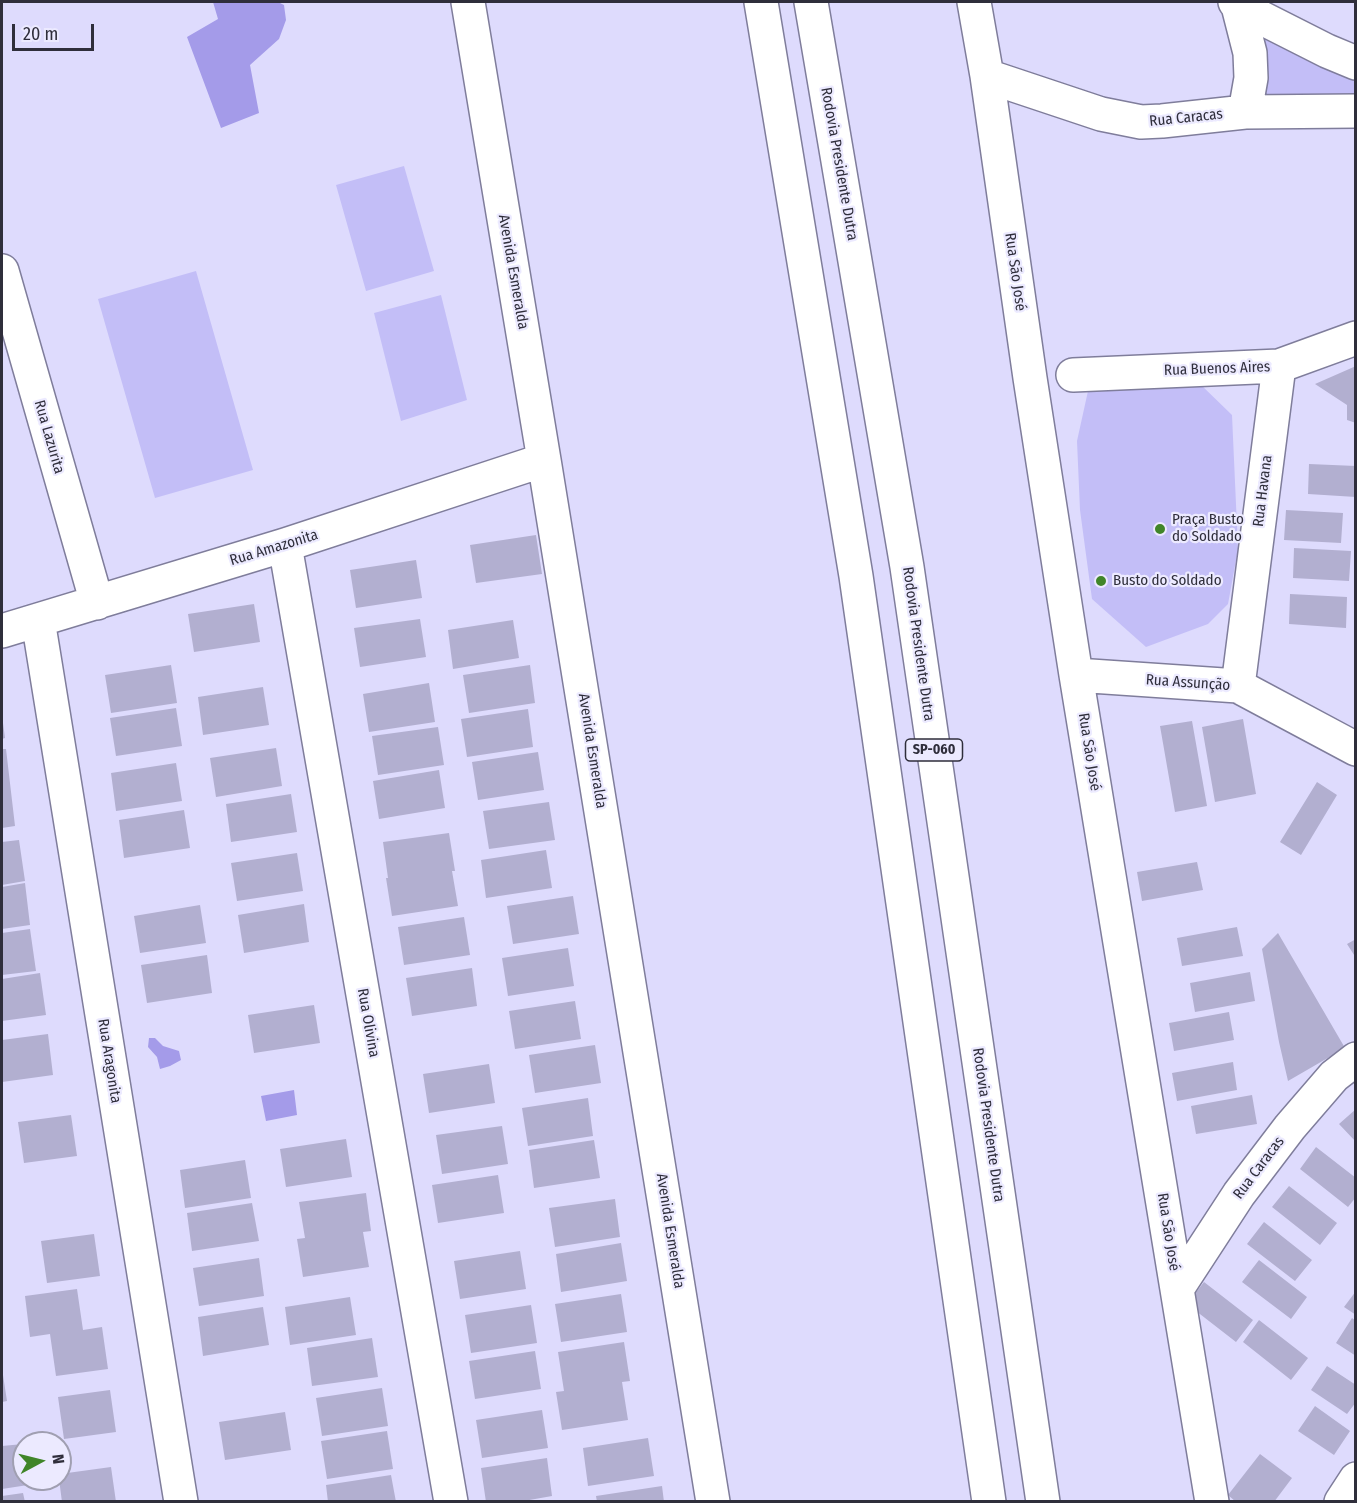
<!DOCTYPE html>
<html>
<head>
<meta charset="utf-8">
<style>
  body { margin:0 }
  #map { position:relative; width:1357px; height:1503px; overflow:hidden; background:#dedbfd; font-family:"Fira Sans Condensed",sans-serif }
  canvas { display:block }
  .frame { position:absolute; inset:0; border:3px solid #2f2e3b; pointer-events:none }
  .north { position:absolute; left:12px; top:1431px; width:60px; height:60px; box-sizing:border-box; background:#eceaff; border:2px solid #a09fb1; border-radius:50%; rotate:83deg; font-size:16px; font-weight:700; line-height:24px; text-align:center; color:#2f2e3b }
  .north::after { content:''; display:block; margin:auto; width:21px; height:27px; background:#408529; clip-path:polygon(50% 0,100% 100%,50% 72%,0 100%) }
  .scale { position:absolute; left:12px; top:24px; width:82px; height:27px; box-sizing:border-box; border:3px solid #2f2e3b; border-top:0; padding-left:8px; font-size:18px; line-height:21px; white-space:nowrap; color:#2f2e3b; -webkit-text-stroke:4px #eceaff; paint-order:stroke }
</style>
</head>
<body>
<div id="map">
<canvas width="1357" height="1503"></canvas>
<div class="frame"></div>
<div class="north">N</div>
<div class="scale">20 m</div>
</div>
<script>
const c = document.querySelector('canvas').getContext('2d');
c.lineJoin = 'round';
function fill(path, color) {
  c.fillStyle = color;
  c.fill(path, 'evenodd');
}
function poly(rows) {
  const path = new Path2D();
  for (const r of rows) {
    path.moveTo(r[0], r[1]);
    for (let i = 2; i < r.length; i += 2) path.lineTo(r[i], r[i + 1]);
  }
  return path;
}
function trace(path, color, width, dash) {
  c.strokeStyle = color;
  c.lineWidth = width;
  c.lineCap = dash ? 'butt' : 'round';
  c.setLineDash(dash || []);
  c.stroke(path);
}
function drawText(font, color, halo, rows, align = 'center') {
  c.font = font + ' "Fira Sans Condensed",sans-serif';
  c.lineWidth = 4.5;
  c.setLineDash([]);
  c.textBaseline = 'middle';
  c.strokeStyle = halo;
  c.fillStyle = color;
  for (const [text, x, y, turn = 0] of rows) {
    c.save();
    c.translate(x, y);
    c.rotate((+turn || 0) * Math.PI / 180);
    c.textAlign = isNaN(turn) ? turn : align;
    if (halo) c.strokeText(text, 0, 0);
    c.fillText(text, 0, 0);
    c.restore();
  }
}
fill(poly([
  [1258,29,1355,68,1355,101,1259,104],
  [404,166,434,271,366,291,336,185],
  [196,271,253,470,155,498,98,299],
  [441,295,467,400,401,421,374,313],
  [1143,380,1198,382,1232,415,1238,549,1228,604,1208,624,1146,647,1092,599,1080,510,1077,441,1088,391]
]), '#c3bef7');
fill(poly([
  [213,2,278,2,284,5,286,20,279,39,250,65,259,113,221,128,187,37,218,19],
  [149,1038,155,1038,163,1046,179,1051,181,1060,170,1066,160,1069,157,1057,148,1047],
  [294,1090,297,1115,266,1121,261,1096]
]), '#a49be9');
fill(poly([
  [1356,366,1356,423,1347,420,1347,405,1315,384],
  [1309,464,1356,466,1356,497,1308,494],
  [1286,510,1343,513,1341,543,1284,540],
  [536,535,542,574,476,583,470,545],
  [1294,548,1351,551,1349,581,1293,578],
  [416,560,422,598,356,608,350,570],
  [1290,594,1347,597,1346,628,1289,624],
  [254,604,260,642,194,652,188,614],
  [420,619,426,657,360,667,354,628],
  [513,620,519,658,453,669,448,630],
  [171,665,177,703,111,713,105,675],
  [530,665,535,703,469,713,463,675],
  [429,683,435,722,369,732,363,694],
  [263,687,269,725,203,735,198,697],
  [176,708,182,746,116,756,110,718],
  [528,709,533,747,467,757,461,719],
  [1243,719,1256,794,1215,802,1202,727],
  [1192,721,1207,806,1175,812,1160,726],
  [2,723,3,723,5,738,2,739],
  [438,727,444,765,378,775,372,736],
  [276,748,282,786,216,797,210,758],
  [2,749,6,749,15,826,2,828],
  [538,752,544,790,478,800,472,762],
  [176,763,182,801,116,811,111,773],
  [439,770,445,808,379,819,373,781],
  [1317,782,1337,795,1301,855,1280,842],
  [291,794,297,832,231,842,226,804],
  [549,802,555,840,489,849,483,811],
  [184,810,190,848,124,858,119,820],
  [449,833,455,871,452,871,458,906,392,916,386,878,388,878,383,842],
  [19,840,25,881,2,885,2,842],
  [546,850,552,888,486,898,481,860],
  [297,853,303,891,237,901,231,863],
  [1197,862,1203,890,1142,901,1137,872],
  [25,883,30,925,2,929,2,887],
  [573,896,579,934,513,944,507,906],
  [304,904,309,942,244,953,238,915],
  [200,905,206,943,140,953,134,916],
  [464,917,470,955,404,965,398,927],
  [1237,927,1243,956,1182,966,1177,938],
  [30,929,36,971,2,975,2,933],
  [1278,933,1345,1048,1288,1081,1279,1042,1262,949],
  [1356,939,1356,958,1347,944],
  [568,948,574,986,508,996,502,958],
  [207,955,212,993,147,1003,141,965],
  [472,968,477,1006,412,1016,406,978],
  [1250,972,1255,1001,1195,1012,1190,983],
  [40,973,46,1015,2,1021,2,979],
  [575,1001,581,1039,515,1049,509,1011],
  [314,1005,320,1043,254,1053,248,1015],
  [1229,1012,1234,1040,1174,1051,1169,1023],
  [48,1034,53,1075,2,1082,2,1040],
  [595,1045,601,1083,535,1093,529,1055],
  [1233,1062,1237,1090,1177,1101,1172,1073],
  [489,1064,495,1103,429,1113,423,1074],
  [1252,1095,1257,1124,1196,1134,1191,1106],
  [588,1098,593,1136,528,1146,522,1108],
  [1356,1109,1356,1142,1339,1124],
  [71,1115,77,1156,24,1163,18,1122],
  [502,1126,508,1164,442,1174,436,1135],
  [346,1139,352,1177,286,1187,280,1149],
  [594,1140,600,1178,534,1188,529,1150],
  [1316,1147,1356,1178,1356,1197,1348,1207,1300,1169],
  [245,1160,251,1198,185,1208,180,1170],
  [498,1175,504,1213,438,1223,432,1185],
  [1289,1186,1337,1223,1320,1245,1272,1207],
  [366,1193,371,1231,363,1232,369,1267,303,1277,297,1239,305,1238,299,1202],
  [615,1199,620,1237,555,1247,549,1208],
  [252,1203,259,1241,192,1251,187,1213],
  [1264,1222,1312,1260,1295,1281,1247,1244],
  [94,1234,100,1276,47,1283,41,1241],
  [621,1243,627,1281,561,1292,556,1254],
  [520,1251,526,1289,460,1299,454,1261],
  [259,1258,264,1296,199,1306,193,1268],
  [1259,1260,1307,1297,1291,1319,1242,1282],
  [1204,1282,1253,1320,1236,1342,1187,1304],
  [77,1289,83,1330,102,1327,108,1369,56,1376,50,1334,30,1337,25,1296],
  [1356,1291,1356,1315,1344,1307],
  [621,1294,627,1332,561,1342,555,1304],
  [350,1297,356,1335,290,1345,285,1307],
  [531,1305,537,1343,471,1353,465,1315],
  [263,1307,269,1345,203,1356,198,1317],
  [1352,1318,1356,1321,1356,1356,1336,1343],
  [1259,1320,1308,1358,1291,1380,1243,1342],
  [372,1338,378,1377,312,1386,307,1348],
  [624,1342,630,1381,622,1382,628,1420,562,1430,556,1392,564,1391,558,1352],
  [535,1351,541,1389,475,1399,469,1361],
  [1327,1366,1356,1385,1356,1402,1347,1414,1311,1390],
  [2,1375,3,1375,7,1401,2,1402],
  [382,1388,388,1426,322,1436,316,1398],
  [110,1390,116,1432,64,1439,58,1397],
  [1315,1406,1350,1431,1334,1455,1298,1431],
  [542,1410,548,1448,482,1458,476,1420],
  [285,1412,291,1450,225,1460,219,1422],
  [387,1431,393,1469,327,1479,321,1441],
  [648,1438,654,1476,588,1486,583,1448],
  [23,1444,24,1479,28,1479,28,1485,2,1489,2,1446],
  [1260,1454,1292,1478,1274,1502,1236,1502,1228,1495],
  [547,1458,552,1496,518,1502,486,1502,481,1468],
  [111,1467,116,1502,62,1502,59,1479,60,1474],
  [391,1475,396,1502,328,1502,326,1485],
  [662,1486,664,1502,597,1502,596,1496],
  [23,1493,25,1502,2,1502,2,1496]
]), '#b2afd0');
const minor = poly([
  [468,2,544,460,713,1502],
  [974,2,987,76,1030,378,1076,675,1212,1502],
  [1235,2,1238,6,1327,51,1356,63],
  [1238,6,1250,53,1251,78,1245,112],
  [987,76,1101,114,1141,122,1162,121,1245,112,1356,111],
  [2,271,97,603],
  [1073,375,1279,366,1356,338],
  [285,545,451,1502],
  [38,620,181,1502],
  [2,631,285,545,544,460],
  [1076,675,1238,686,1356,749],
  [1238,686,1279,366],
  [1177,1289,1239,1194,1290,1127,1334,1076,1356,1059],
  [1341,1502,1356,1479]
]);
const highway = poly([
  [761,2,856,576,989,1502],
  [811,2,907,567,1043,1502]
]);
trace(minor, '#7f7d9b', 36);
trace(highway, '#7f7d9b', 36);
trace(minor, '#fff', 33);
trace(highway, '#fff', 33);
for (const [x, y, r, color] of [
  [1160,529,6,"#408529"],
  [1101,581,6,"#408529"]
]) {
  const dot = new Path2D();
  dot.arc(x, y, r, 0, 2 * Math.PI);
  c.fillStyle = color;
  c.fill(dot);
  trace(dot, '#eceaff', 2);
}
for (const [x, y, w] of [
  [934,750,57]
]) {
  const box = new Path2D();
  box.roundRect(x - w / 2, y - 11, w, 22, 4.5);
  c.fillStyle = '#eceaff';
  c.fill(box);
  trace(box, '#2f2e3b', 1.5);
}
drawText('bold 14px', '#2f2e3b', null, [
  ["SP-060",934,750]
]);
drawText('15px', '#2f2e3b', '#eceaff', [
  ["Rua Caracas",1186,118,-6],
  ["Rodovia Presidente Dutra",839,164,80],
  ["Avenida Esmeralda",513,272,80],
  ["Rua São José",1015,272,82],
  ["Rua Buenos Aires",1217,369,-2],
  ["Rua Lazurita",49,437,74],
  ["Rua Havana",1263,491,-83],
  ["Rua Amazonita",274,548,-17],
  ["Rodovia Presidente Dutra",918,644,82],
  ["Rua Assunção",1188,683,4],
  ["Avenida Esmeralda",592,751,81],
  ["Rua São José",1089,752,81],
  ["Rua Olivina",368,1023,80],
  ["Rua Aragonita",109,1061,81],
  ["Rodovia Presidente Dutra",988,1125,82],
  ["Rua Caracas",1259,1168,-53],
  ["Avenida Esmeralda",670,1231,81],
  ["Rua São José",1168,1232,81]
]);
drawText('15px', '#2f2e3b', '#eceaff', [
  ["Praça Busto",1172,520],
  ["do Soldado",1172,537],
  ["Busto do Soldado",1113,581]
], 'left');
</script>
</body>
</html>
